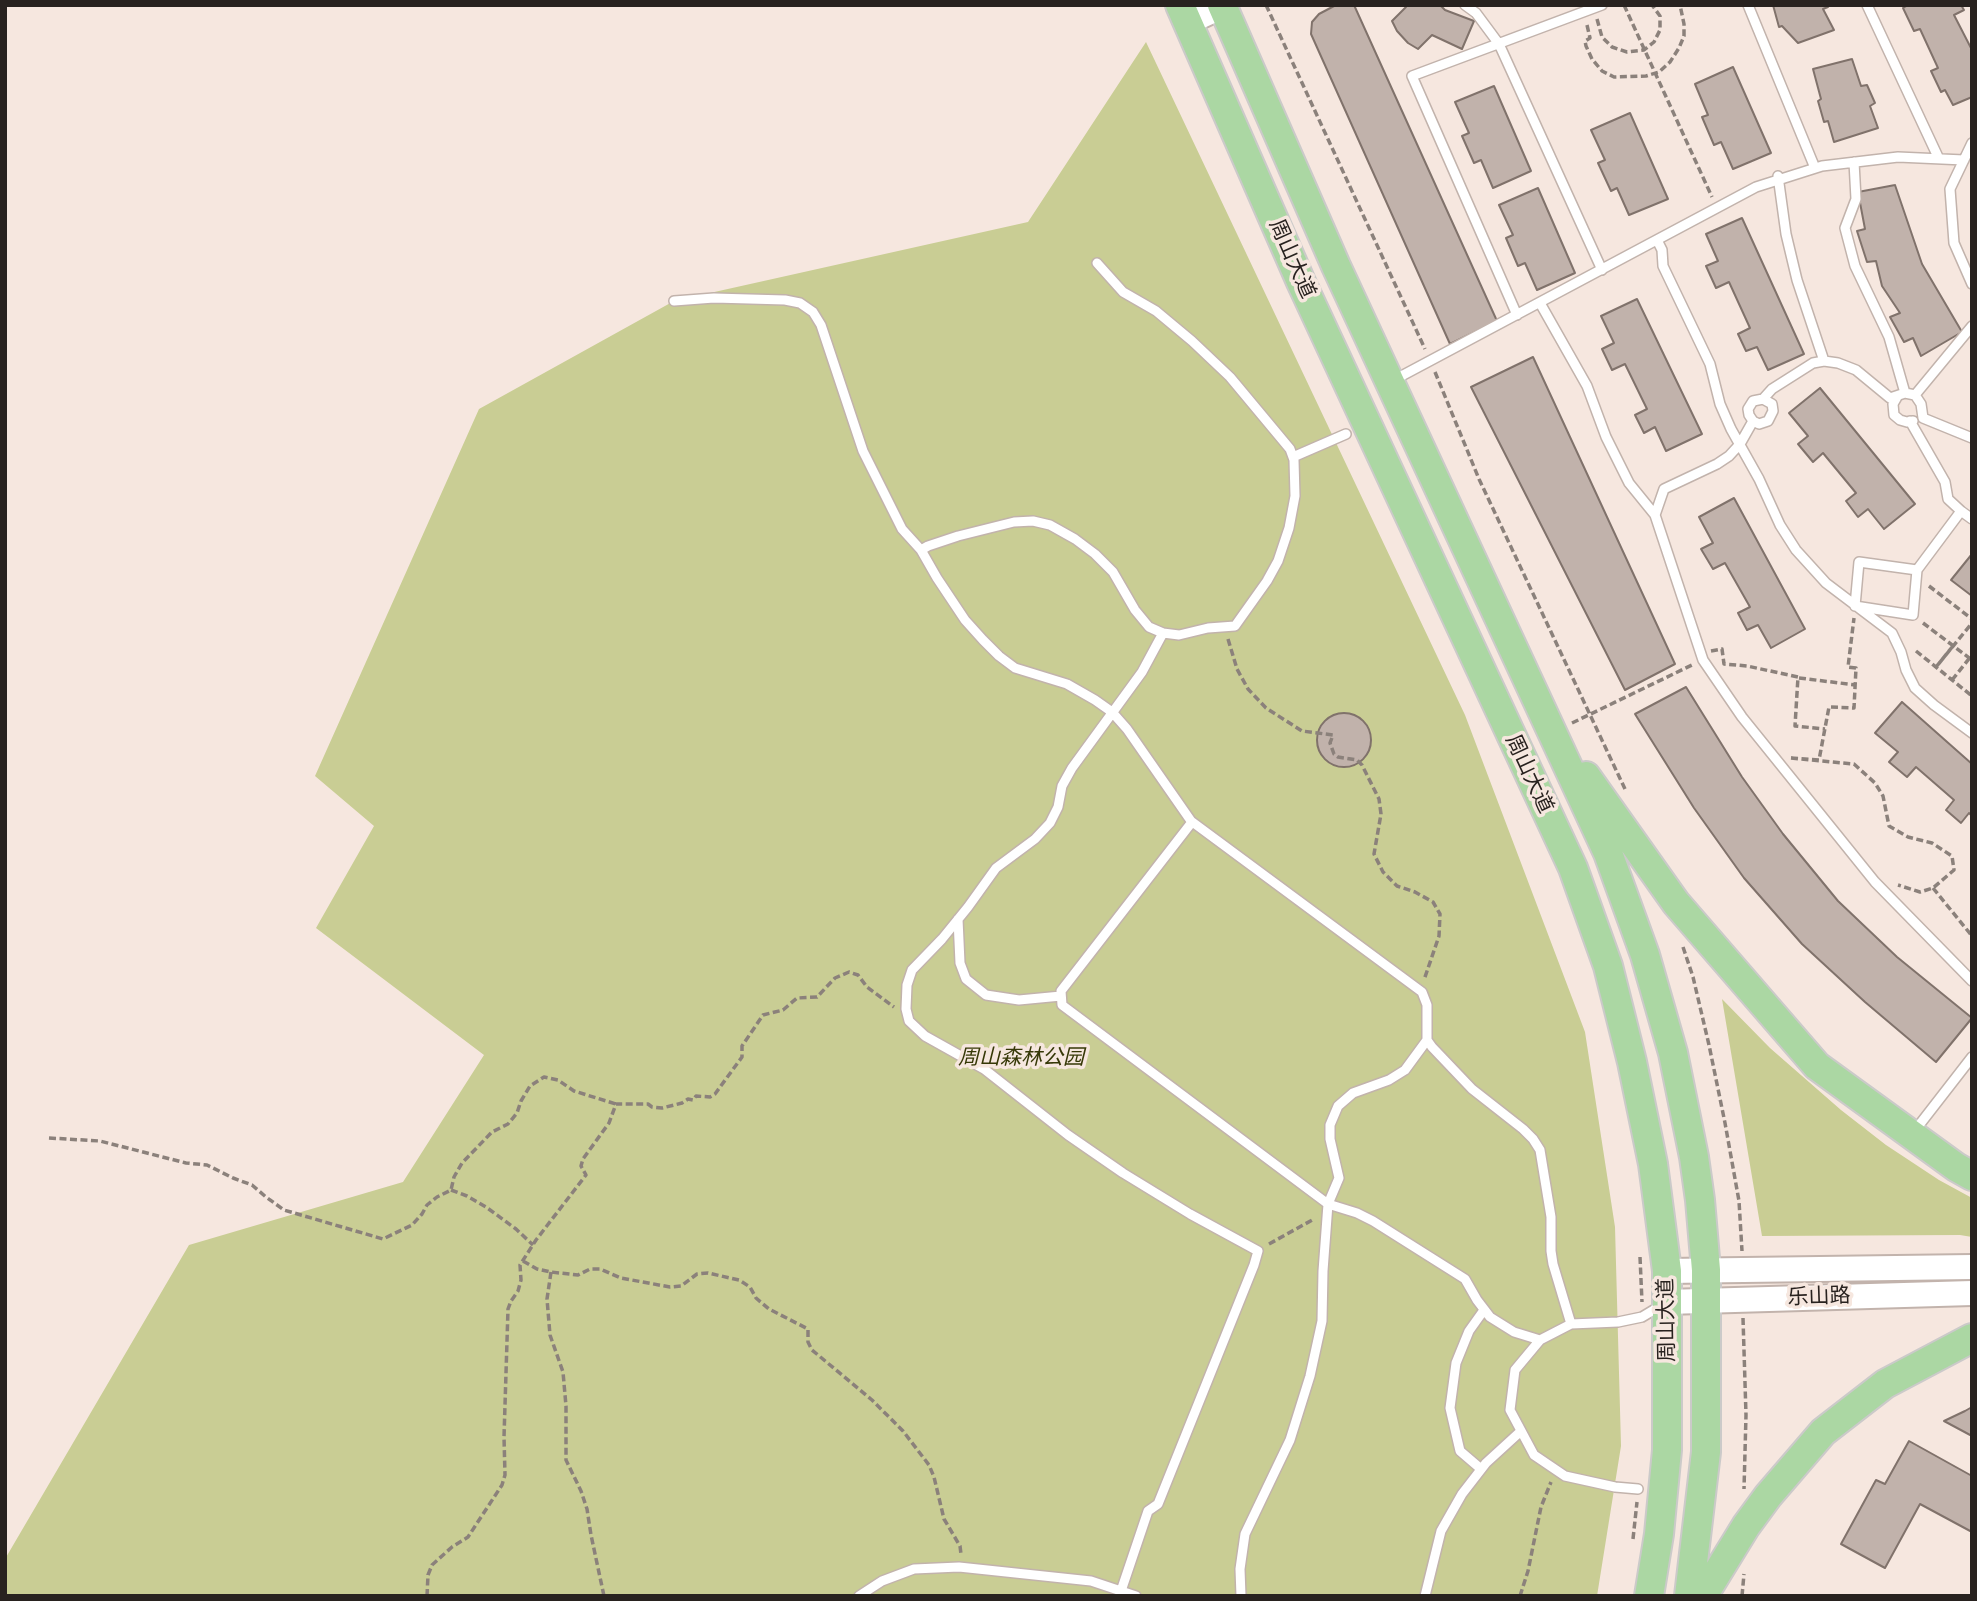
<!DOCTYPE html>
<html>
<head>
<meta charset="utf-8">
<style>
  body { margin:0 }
  #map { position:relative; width:1977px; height:1601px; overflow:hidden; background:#f6e7df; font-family:"Noto Serif",serif }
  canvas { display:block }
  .frame { position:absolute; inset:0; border:7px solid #28221f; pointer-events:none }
</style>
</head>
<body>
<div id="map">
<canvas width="1977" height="1601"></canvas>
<div class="frame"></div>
</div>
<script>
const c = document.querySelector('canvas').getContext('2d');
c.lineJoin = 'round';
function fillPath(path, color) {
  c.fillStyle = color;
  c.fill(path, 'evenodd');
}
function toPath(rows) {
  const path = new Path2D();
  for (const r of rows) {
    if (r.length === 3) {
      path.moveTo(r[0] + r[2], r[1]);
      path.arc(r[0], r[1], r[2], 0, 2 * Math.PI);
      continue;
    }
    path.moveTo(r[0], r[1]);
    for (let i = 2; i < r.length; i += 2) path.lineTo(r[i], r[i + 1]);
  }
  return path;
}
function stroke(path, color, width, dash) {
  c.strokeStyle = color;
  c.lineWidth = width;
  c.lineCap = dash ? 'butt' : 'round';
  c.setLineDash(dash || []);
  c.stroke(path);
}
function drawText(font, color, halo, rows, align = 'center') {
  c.font = font + ' "Noto Serif","Noto Sans SC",serif';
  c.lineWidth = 7;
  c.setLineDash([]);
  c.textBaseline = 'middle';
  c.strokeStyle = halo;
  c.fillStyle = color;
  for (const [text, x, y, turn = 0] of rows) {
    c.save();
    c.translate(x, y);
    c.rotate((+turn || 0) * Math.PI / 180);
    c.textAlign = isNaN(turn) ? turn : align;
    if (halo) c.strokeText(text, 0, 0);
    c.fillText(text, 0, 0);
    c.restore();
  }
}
const green = toPath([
  [1146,42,1465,715,1585,1032,1615,1227,1621,1446,1597,1596,5,1596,5,1559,189,1245,403,1182,484,1055,316,928,374,826,315,776,479,409,674,301,1028,222],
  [1722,999,1770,1048,1841,1110,1886,1145,1939,1180,1972,1198,1972,1237,1960,1235,1762,1236]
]);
const building = toPath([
  [1336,5,1354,5,1497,321,1450,344,1311,34,1312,22,1319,14,1336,5],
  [1405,5,1440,5,1445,10,1474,21,1462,49,1432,35,1418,49,1408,43,1397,31,1392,21,1406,7,1405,5],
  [1773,5,1827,5,1828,7,1823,9,1834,30,1798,43,1782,26,1779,27,1773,5],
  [1908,5,1961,5,1964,10,1954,15,1972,50,1972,97,1953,105,1945,90,1941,92,1931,71,1938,68,1920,29,1914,31,1903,8,1908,5],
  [1852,59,1861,86,1867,85,1875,103,1870,106,1878,128,1834,142,1828,121,1824,122,1818,101,1821,99,1813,69,1852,59],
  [1733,67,1771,153,1733,169,1721,142,1714,145,1702,117,1708,115,1695,84,1733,67],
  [1494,86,1531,171,1493,188,1481,160,1474,163,1462,136,1469,133,1455,102,1494,86],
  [1630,113,1668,199,1629,215,1617,188,1611,191,1598,163,1605,160,1591,130,1630,113],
  [1895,185,1922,264,1962,332,1921,356,1913,338,1904,342,1890,317,1900,313,1882,286,1876,261,1867,262,1857,231,1865,229,1858,192,1895,185],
  [1538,188,1575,273,1537,290,1525,263,1518,266,1506,238,1513,235,1499,205,1538,188],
  [1742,218,1804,354,1768,370,1757,347,1746,351,1738,334,1750,328,1729,282,1716,288,1706,266,1718,261,1706,234,1742,218],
  [1637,299,1702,434,1666,451,1655,427,1644,433,1635,415,1647,409,1625,364,1612,370,1602,349,1614,343,1601,316,1637,299],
  [1533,357,1675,664,1625,690,1471,387,1533,357],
  [1820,388,1915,504,1884,529,1868,509,1858,517,1846,501,1856,493,1823,453,1813,462,1798,444,1808,436,1789,413,1820,388],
  [1734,498,1805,629,1771,648,1758,625,1747,630,1738,613,1750,607,1725,563,1713,569,1701,549,1713,543,1699,517,1734,498],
  [1972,554,1972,596,1951,580,1972,554],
  [1686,687,1742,777,1783,834,1838,901,1897,957,1972,1018,1936,1062,1865,1002,1802,944,1744,878,1694,808,1635,714,1686,687],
  [1902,702,1972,764,1972,816,1969,813,1961,823,1946,810,1954,800,1916,767,1907,777,1889,762,1898,752,1875,733,1902,702],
  [1344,740,27],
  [1972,1407,1972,1436,1944,1421,1965,1411,1972,1407],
  [1909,1441,1972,1476,1972,1532,1920,1504,1885,1568,1841,1544,1876,1480,1885,1484,1909,1441]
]);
const path = toPath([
  [1266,5,1425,349],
  [1624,5,1712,197],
  [1597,19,1602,37,1612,47,1627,52,1644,50,1654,42,1660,30,1660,16,1652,5],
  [1587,25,1590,38,1585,41,1586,46,1592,59,1602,71,1614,77,1646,76,1659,72,1670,62,1679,48,1684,36,1684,24,1680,5],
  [1435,372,1479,479,1625,789],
  [1929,586,1972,619],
  [1923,623,1972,660],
  [1228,639,1237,669,1248,689,1266,708,1302,731,1333,735,1330,743,1334,754,1338,757,1357,760,1362,765,1379,799,1381,814,1374,854,1383,872,1397,886,1415,892,1433,902,1440,914,1439,936,1424,980],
  [1953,646,1936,667,1972,623],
  [1711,651,1722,649,1724,664,1747,666,1798,677,1795,726,1825,729],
  [1916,651,1972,696],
  [1799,678,1856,685],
  [1952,680,1972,655],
  [1572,723,1692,665],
  [1791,758,1819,760,1829,707,1854,708,1856,668,1848,667,1854,618],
  [1791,758,1854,764,1875,783,1883,796,1889,826,1908,837,1932,843,1952,856,1954,870,1933,888,1920,892,1898,885],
  [1933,888,1972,936],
  [1683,947,1693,977,1709,1045,1725,1123,1739,1201,1742,1251],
  [49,1138,100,1141,186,1163,207,1165,233,1178,252,1185,266,1197,284,1210,383,1239,412,1225,422,1214,427,1205,437,1197,451,1190,454,1177,462,1163,492,1132,508,1124,517,1113,521,1101,530,1086,544,1077,558,1080,574,1091,616,1104],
  [451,1190,467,1196,486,1207,516,1229,533,1245],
  [1269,1244,1314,1219],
  [1640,1257,1642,1302],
  [523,1261,537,1269,551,1272,578,1275,590,1269,600,1269,621,1278,670,1287,681,1286,697,1274,708,1273,739,1280,750,1287,756,1298,769,1309,808,1329,808,1342,812,1350,872,1400,903,1431,929,1465,934,1477,944,1519,960,1546,961,1554],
  [551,1272,547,1299,550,1335,563,1372,566,1406,566,1460,581,1491,587,1509,591,1535,604,1596],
  [1743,1318,1746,1415,1744,1489],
  [1633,1539,1637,1502],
  [427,1596,428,1575,432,1565,452,1547,468,1537,502,1485,505,1475,504,1437,508,1309,511,1301,518,1291,521,1280,520,1265,536,1240,586,1175,581,1166,583,1159,609,1123,616,1104,648,1104,652,1107,662,1108,682,1103,688,1099,693,1100,696,1096,710,1097,715,1094,742,1057,742,1046,763,1015,783,1010,797,998,817,997,835,978,849,972,858,975,867,987,894,1007],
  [1520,1596,1528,1571,1541,1507,1551,1482],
  [1742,1596,1744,1574]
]);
const lane = toPath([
  [1465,5,1476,13,1499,44,1602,270],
  [1748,5,1815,168],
  [1867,5,1939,159],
  [1972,143,1950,189,1954,243,1972,284],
  [1854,162,1856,199,1845,228,1855,266,1889,337,1905,393],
  [1778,176,1786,234,1797,280,1824,361],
  [1657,240,1662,250,1663,266,1710,364,1720,404,1731,429,1759,479,1780,525,1796,550,1826,583,1892,633,1901,652,1906,670,1915,688,1934,705,1972,733],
  [1097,263,1123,292,1156,311,1192,341,1230,377,1290,449,1294,460,1295,496,1289,528,1278,561,1267,581,1235,626,1208,628,1179,635,1163,633,1142,672,1072,768,1062,786,1058,807,1050,823,1035,839,996,868,968,907,942,939,912,970,907,985,906,1009,909,1021,925,1036,984,1069,1068,1135,1123,1173,1190,1214,1258,1251,1254,1265,1158,1504,1148,1511,1121,1591],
  [674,301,714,298,785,300,800,303,813,312,821,325,863,451,902,529,921,550,937,578,965,620,983,640,999,656,1015,668,1067,684,1095,700,1112,712,1127,729,1191,821,1422,992,1427,1005,1427,1040,1432,1047,1472,1089,1523,1129,1533,1139,1540,1150,1551,1217,1551,1251,1553,1264,1571,1324],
  [1540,303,1587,386,1606,437,1629,483,1655,515,1703,660,1742,717,1875,882,1972,981],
  [1517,315,1412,76,1602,5],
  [1392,381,1756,187,1822,166,1898,157,1964,160],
  [1915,395,1972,326],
  [1897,397,1893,404,1894,415,1900,420,1907,422,1913,421],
  [1763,399,1772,404,1773,411,1768,421,1759,424,1753,421,1749,415,1748,409,1753,401,1763,399,1772,389,1813,363,1824,361,1838,363,1856,370,1890,398,1905,393,1915,395,1921,404,1923,418,1972,438],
  [1910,421,1945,482,1948,499,1961,511,1917,570,1859,562,1855,606,1913,615,1917,570],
  [1293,457,1346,434],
  [1961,511,1972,519],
  [1655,515,1664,489,1717,464,1729,456,1740,444,1753,421],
  [921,550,928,546,958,536,1014,522,1033,521,1050,525,1075,539,1095,554,1113,572,1135,610,1149,627,1163,633],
  [1192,822,1061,991,1062,1005,1328,1204,1339,1178,1330,1139,1330,1125,1338,1106,1353,1093,1389,1080,1405,1070,1427,1040],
  [958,919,960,963,966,979,986,995,1019,1000,1061,996],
  [1913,1133,1972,1057],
  [1540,1340,1515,1370,1510,1410,1534,1455,1565,1476,1615,1487,1638,1489],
  [1481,1469,1460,1451,1450,1408,1456,1363,1469,1331,1484,1310],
  [859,1596,882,1581,914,1569,959,1567,1091,1581,1136,1596],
  [1241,1596,1240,1569,1245,1534,1290,1440,1310,1376,1322,1321,1323,1271,1328,1204,1357,1213,1373,1221,1465,1279,1477,1300,1490,1317,1514,1332,1540,1340,1571,1324,1618,1322,1642,1317,1662,1305],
  [1425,1596,1441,1531,1462,1494,1486,1463,1521,1431]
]);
const secondary = toPath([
  [1188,22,1225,5],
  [1667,1271,1972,1267],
  [1667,1302,1972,1293]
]);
const primary = toPath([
  [1180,5,1301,282,1573,868,1608,966,1632,1062,1653,1164,1667,1271,1667,1450,1659,1534,1649,1596],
  [1222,5,1336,266,1608,853,1645,955,1673,1053,1694,1157,1700,1200,1706,1270,1706,1452,1689,1596],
  [1586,776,1676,903,1817,1066,1956,1167,1972,1176],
  [1703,1596,1746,1526,1768,1496,1823,1432,1885,1384,1972,1338]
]);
const streetNames = [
  ["周山大道",1292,259,66],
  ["周山大道",1529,774,65],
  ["乐山路",1819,1297,-2],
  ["周山大道",1667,1320,-91]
];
const parkNames = [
  ["周山森林公园",1021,1058]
];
fillPath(green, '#c9cd94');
fillPath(building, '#c1b2ab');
stroke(building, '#80726b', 2);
stroke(lane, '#c2b3ac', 12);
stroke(secondary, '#c2b3ac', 28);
stroke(primary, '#cbcac9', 32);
stroke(path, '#8b817b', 3.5, [7, 3.5]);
stroke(lane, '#fff', 9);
stroke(secondary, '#fff', 24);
stroke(primary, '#abd7a3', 28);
drawText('21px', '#28221f', '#f6e7df', streetNames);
drawText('italic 21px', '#363807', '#f6e7df', parkNames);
</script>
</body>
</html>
